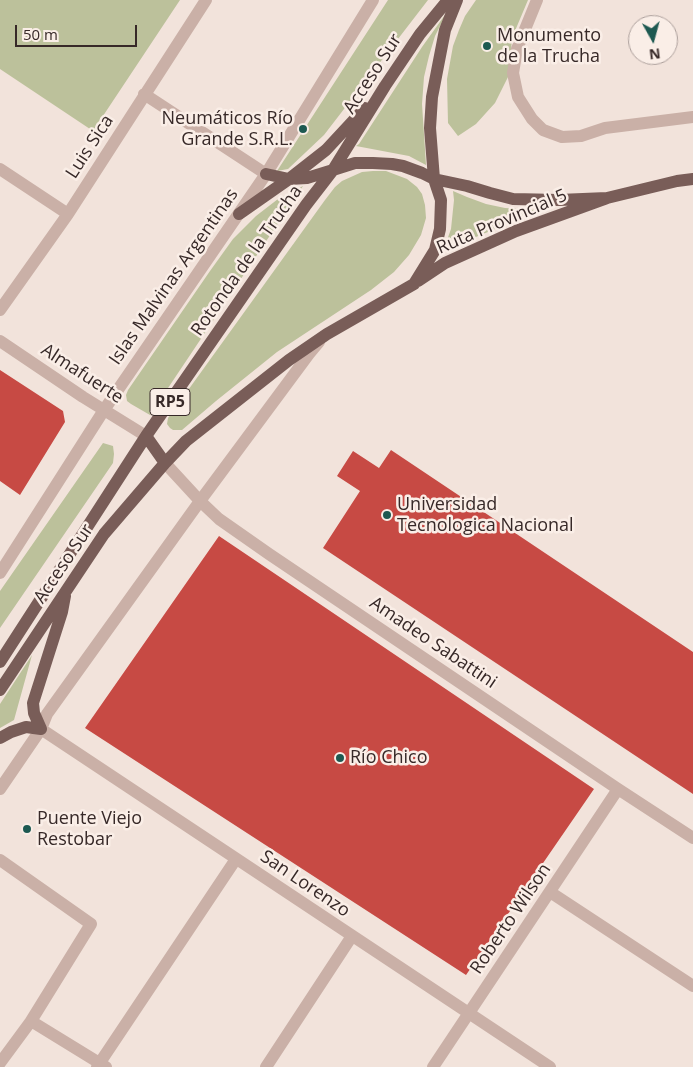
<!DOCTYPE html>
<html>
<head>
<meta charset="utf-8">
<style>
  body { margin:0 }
  #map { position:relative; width:693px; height:1067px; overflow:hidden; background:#f2e3db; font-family:"Open Sans",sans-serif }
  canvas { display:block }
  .north { position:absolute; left:628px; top:15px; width:50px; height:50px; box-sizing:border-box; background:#faeee7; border:1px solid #ac9f9b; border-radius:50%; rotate:173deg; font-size:14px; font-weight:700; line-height:20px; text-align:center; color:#372928 }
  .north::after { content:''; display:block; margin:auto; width:18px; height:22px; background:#1d5951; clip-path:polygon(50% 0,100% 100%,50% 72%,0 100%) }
  .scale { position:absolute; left:15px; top:25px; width:122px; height:22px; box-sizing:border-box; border:2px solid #372928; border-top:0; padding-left:6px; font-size:15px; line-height:18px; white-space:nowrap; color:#372928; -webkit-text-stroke:4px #faeee7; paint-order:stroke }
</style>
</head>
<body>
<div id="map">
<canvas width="693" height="1067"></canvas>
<div class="north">N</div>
<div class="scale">50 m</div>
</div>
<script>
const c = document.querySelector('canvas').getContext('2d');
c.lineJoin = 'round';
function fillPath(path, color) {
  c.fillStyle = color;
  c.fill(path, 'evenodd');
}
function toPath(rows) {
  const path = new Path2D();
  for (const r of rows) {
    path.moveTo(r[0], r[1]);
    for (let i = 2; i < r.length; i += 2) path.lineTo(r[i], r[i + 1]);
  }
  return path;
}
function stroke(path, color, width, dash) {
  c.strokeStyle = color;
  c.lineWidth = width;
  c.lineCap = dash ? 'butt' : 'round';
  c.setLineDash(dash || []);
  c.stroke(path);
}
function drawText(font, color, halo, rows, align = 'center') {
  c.font = font + ' "Open Sans",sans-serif';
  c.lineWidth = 5;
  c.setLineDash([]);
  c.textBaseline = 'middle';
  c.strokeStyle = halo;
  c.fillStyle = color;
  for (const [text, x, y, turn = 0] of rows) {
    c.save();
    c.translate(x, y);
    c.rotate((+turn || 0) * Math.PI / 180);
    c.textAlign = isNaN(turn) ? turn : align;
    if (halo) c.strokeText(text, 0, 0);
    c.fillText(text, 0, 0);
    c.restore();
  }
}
const green = toPath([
  [0,0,180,0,93,131,0,69],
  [388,0,428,0,324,135,288,169,277,171],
  [476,0,528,0,512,38,509,75,495,103,476,124,458,136,448,123,447,79,453,46,459,30,465,16],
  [447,12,435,36,429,56,424,77,422,104,426,165,409,156,356,146,359,144,422,47],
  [373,171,386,171,407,179,417,187,422,194,425,205,426,218,421,235,409,255,394,272,371,290,277,352,216,401,182,430,173,430,170,428,167,424,168,418,325,200,335,187,342,181,362,172],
  [303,186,150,415,131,404,127,401,126,395,128,390,210,271,233,239,256,216,278,199],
  [453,191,467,197,486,204,505,208,535,210,507,224,440,252,446,243,451,229,454,200],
  [103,443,113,446,114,454,113,463,0,628,0,591],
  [32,655,14,720,0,728,0,704]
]);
const building = toPath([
  [0,370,63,411,65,422,20,495,0,481],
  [391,450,693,652,693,794,323,548,360,491,337,476,353,451,379,468],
  [219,536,594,789,466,975,85,728]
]);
const minor = toPath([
  [537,0,517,49,513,73,518,97,532,119,543,130,562,137,581,136,605,128,693,117],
  [144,94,266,174],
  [0,169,68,214],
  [0,310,68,214,206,0],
  [0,341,83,397,146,436],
  [165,463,200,501,219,519,269,554,618,789,693,838],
  [0,573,104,410,266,174,373,0],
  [41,729,550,1067],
  [0,789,41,729,47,714,200,501,309,354,319,342],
  [0,860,91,924,31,1021,0,1063],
  [550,892,693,986],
  [31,1021,106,1067],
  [97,1067,236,859],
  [266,1067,352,936],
  [433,1067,618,789]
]);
const major = toPath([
  [457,0,445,30,432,97,430,128,434,179,467,186,490,193,513,199,559,200,607,198],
  [266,174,289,179,307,178,333,170,355,163,373,163,392,164,403,166,422,173,434,179,441,200,440,229,435,250,414,284,327,334,289,360,186,441,165,463,146,436,306,205,333,170,385,86,420,34,448,0],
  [239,214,289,179,326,150,365,108],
  [418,281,445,263,516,231,607,198,677,181,693,179],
  [0,662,146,436],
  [0,690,104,534,165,463],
  [41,729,34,713,33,703,62,612,65,596],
  [0,738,11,732,26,727,41,729]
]);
const markers = [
  [487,46,5,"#1d5951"],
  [303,129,5,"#1d5951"],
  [387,515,5,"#1d5951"],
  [340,758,5,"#1d5951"],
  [27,829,5,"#1d5951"]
];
const shields = [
  [170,402,40]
];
const shieldNames = [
  ["RP5",170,402]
];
const poiNames = [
  ["Monumento",497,36],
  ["de la Trucha",497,57],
  ["Neumáticos Río",293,119,"right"],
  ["Grande S.R.L.",293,140,"right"],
  ["Universidad",397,505],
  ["Tecnologica Nacional",397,526],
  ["Río Chico",350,758],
  ["Puente Viejo",37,819],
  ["Restobar",37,840]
];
const streetNames = [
  ["Acceso Sur",373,74,-57],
  ["Luis Sica",90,147,-57],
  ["Ruta Provincial 5",502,222,-23],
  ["Rotonda de la Trucha",247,261,-55],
  ["Islas Malvinas Argentinas",174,277,-55],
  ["Almafuerte",82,374,33],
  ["Acceso Sur",64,564,-56],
  ["Amadeo Sabattini",433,643,34],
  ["San Lorenzo",305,884,34],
  ["Roberto Wilson",511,919,-56]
];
fillPath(green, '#bcc19b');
fillPath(building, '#c74a44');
stroke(minor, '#cab0a7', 12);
stroke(major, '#795d58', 12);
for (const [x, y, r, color] of markers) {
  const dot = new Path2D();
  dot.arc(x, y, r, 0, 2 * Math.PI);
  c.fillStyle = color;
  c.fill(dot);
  stroke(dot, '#faeee7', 2);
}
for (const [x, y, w] of shields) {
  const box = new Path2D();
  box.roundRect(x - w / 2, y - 13.5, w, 27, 4);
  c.fillStyle = '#faeee7';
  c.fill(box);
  stroke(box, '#372928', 1);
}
drawText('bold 16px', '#372928', null, shieldNames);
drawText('18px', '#372928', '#faeee7', poiNames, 'left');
drawText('18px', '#372928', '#faeee7', streetNames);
</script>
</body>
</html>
